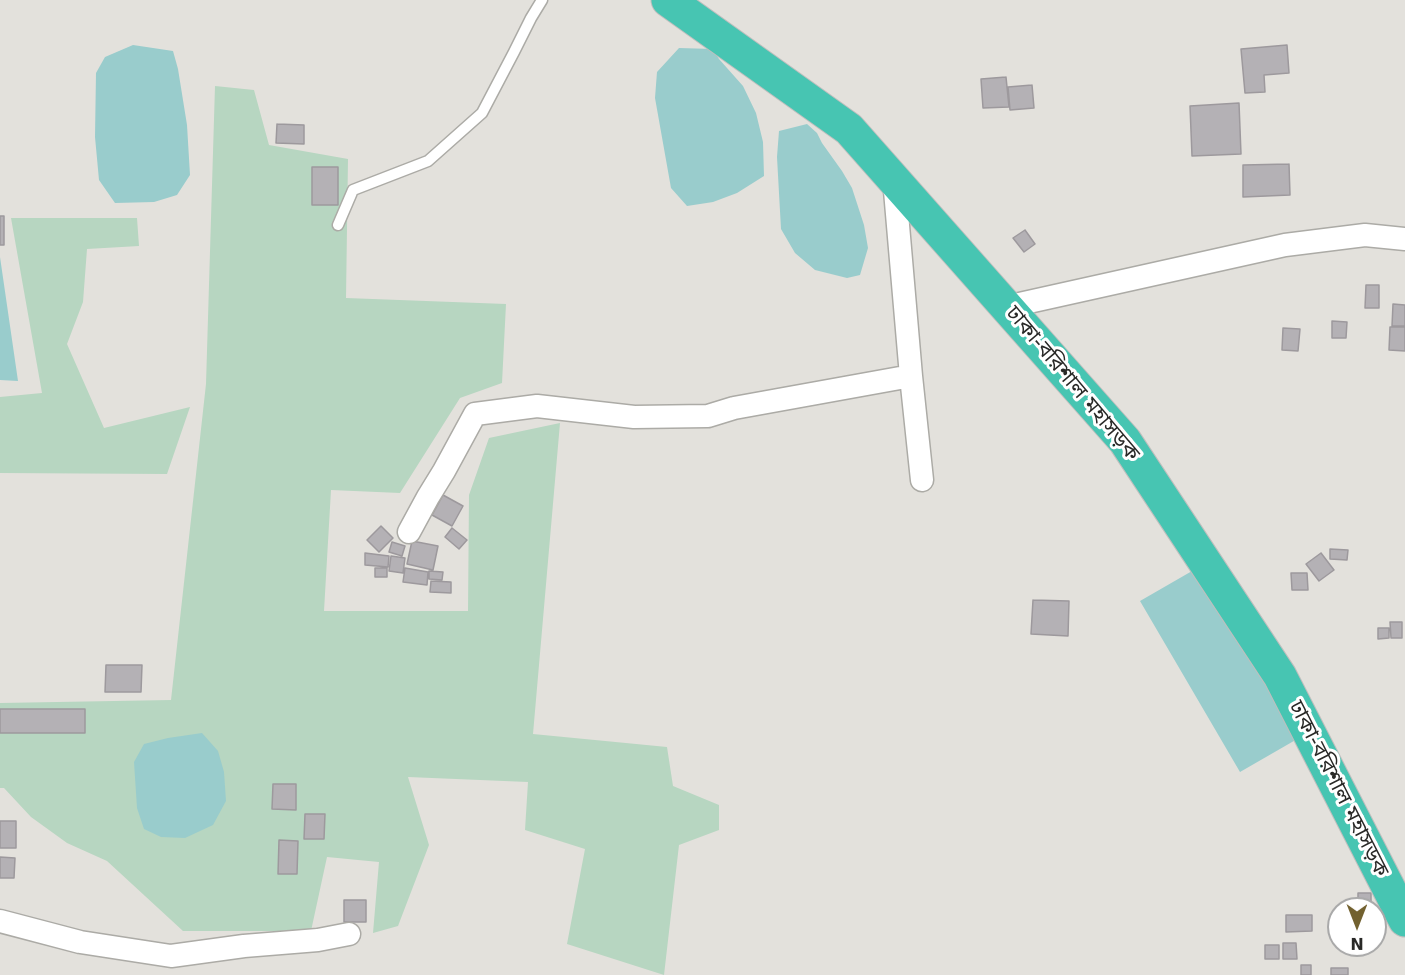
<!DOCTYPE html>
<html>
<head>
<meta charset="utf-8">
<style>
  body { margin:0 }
  #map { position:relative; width:1405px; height:975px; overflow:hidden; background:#e3e1dc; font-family:"DejaVu Sans",sans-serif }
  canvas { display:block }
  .north { position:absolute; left:1327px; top:897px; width:60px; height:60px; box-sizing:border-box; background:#fff; border:2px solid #a9a9a9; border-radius:50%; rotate:180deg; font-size:16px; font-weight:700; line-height:24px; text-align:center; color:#292927 }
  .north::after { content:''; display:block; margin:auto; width:21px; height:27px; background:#72612f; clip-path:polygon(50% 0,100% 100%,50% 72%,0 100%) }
</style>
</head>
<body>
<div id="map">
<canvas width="1405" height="975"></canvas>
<div class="north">N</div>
</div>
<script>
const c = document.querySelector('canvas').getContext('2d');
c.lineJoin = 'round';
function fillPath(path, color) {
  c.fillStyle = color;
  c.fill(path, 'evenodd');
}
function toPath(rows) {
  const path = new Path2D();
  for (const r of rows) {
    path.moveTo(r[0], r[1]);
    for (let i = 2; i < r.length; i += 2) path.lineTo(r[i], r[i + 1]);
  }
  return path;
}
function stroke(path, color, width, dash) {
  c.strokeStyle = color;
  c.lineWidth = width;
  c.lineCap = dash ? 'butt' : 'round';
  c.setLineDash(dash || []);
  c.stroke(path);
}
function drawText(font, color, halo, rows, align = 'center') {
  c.font = font + ' "DejaVu Sans","Noto Sans Bengali",sans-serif';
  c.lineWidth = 6;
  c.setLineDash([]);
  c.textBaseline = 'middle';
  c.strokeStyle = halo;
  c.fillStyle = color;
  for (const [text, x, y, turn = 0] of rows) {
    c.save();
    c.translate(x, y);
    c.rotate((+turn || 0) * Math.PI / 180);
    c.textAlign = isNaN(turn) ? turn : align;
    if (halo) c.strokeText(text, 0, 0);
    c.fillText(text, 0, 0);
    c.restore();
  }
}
const green = toPath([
  [215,86,254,90,269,145,348,159,346,298,506,304,502,383,460,398,400,493,331,490,324,611,468,611,469,495,489,438,560,423,533,734,667,747,673,786,719,805,719,830,679,845,664,975,567,944,585,849,525,830,528,782,408,777,429,845,398,926,373,933,379,862,327,857,311,931,183,931,107,861,67,843,31,817,4,788,0,788,0,703,171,700,206,384],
  [11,218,137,218,139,246,87,249,83,302,67,344,104,428,190,407,167,474,0,473,0,397,42,393]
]);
const water = toPath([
  [133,45,173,51,178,69,187,125,190,175,177,195,154,202,115,203,99,180,95,137,96,73,105,57],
  [679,48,713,49,719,59,743,86,756,113,763,142,764,176,737,193,713,202,687,206,671,188,655,98,657,72],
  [807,124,817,133,822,143,842,171,852,188,864,225,868,248,860,275,847,278,815,270,795,253,781,229,777,157,779,131],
  [0,257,18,381,0,380],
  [1199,567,1299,738,1240,772,1140,601],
  [202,733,218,751,224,772,226,801,213,825,185,838,161,837,144,829,137,808,134,762,144,744,168,738]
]);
const building = toPath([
  [1287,45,1289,73,1264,75,1265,92,1245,93,1241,49,1287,45],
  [1006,77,1009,107,983,108,981,79,1006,77],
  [1032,85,1034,108,1010,110,1008,87,1032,85],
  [1239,103,1241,154,1192,156,1190,106,1239,103],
  [277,124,304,125,304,144,276,143,277,124],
  [1289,164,1290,195,1243,197,1243,165,1289,164],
  [312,167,338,167,338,205,312,205,312,167],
  [0,216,4,216,4,245,0,245,0,216],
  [1025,230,1035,244,1024,252,1013,238,1025,230],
  [1366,285,1379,285,1379,308,1365,308,1366,285],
  [1393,304,1405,305,1405,326,1392,326,1393,304],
  [1332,321,1347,322,1346,338,1332,338,1332,321],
  [1390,327,1405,327,1405,351,1389,350,1390,327],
  [1283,328,1300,329,1298,351,1282,350,1283,328],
  [443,495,463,506,452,526,432,515,443,495],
  [381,526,393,538,379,552,367,540,381,526],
  [452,528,467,540,459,549,445,537,452,528],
  [412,541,438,546,433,570,407,564,412,541],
  [392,542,405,546,402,556,389,552,392,542],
  [1330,549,1348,550,1347,560,1330,559,1330,549],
  [365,553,389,556,388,567,365,565,365,553],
  [1321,553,1334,570,1319,581,1306,564,1321,553],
  [391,556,405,558,403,573,389,571,391,556],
  [375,568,387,568,387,577,375,577,375,568],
  [405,568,428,572,427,585,403,582,405,568],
  [429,571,443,572,442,580,429,579,429,571],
  [1291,573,1307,573,1308,590,1292,590,1291,573],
  [431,581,451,582,451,593,430,592,431,581],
  [1033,600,1069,601,1068,636,1031,634,1033,600],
  [1390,622,1402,622,1402,638,1391,638,1390,622],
  [1378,628,1389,628,1389,638,1378,639,1378,628],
  [106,665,142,665,141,692,105,692,106,665],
  [0,709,85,709,85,733,0,733,0,709],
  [273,784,296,784,296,810,272,809,273,784],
  [305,814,325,814,324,839,304,839,305,814],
  [0,821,16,821,16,848,0,848,0,821],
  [279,840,298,841,297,874,278,874,279,840],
  [0,857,15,858,14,878,0,878,0,857],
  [1358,893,1371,893,1371,905,1358,906,1358,893],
  [344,900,366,900,366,922,344,922,344,900],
  [1286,915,1312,915,1312,931,1286,932,1286,915],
  [1283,943,1296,943,1297,959,1283,959,1283,943],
  [1265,945,1279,945,1279,959,1265,959,1265,945],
  [1301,965,1311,965,1311,975,1301,975,1301,965],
  [1331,968,1348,968,1348,975,1331,975,1331,968]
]);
const lane = toPath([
  [338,225,353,190,428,161,482,113,514,52,531,18,542,0]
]);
const street = toPath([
  [1006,307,1285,245,1365,235,1405,239],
  [911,376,922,480],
  [409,532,428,497,444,471,475,414,537,406,634,417,708,416,734,408,911,376,894,179],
  [0,921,80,942,171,956,244,946,318,940,349,934]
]);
const highway = toPath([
  [668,0,849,129,1125,441,1280,676,1405,920]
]);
const streetNames = [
  ["ঢাকা-বরিশাল মহাসড়ক",1072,384,50],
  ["ঢাকা-বরিশাল মহাসড়ক",1338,789,63]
];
fillPath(green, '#b7d6c1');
fillPath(water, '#9cc');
fillPath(building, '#b4b1b5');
stroke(building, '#9d999d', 1.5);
stroke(lane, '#acaba6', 13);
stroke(street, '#acaba6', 25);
stroke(highway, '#bfbfbe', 35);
stroke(lane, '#fff', 10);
stroke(street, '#fff', 22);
stroke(highway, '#47c5b2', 33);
drawText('21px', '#292927', '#fff', streetNames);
</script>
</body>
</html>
